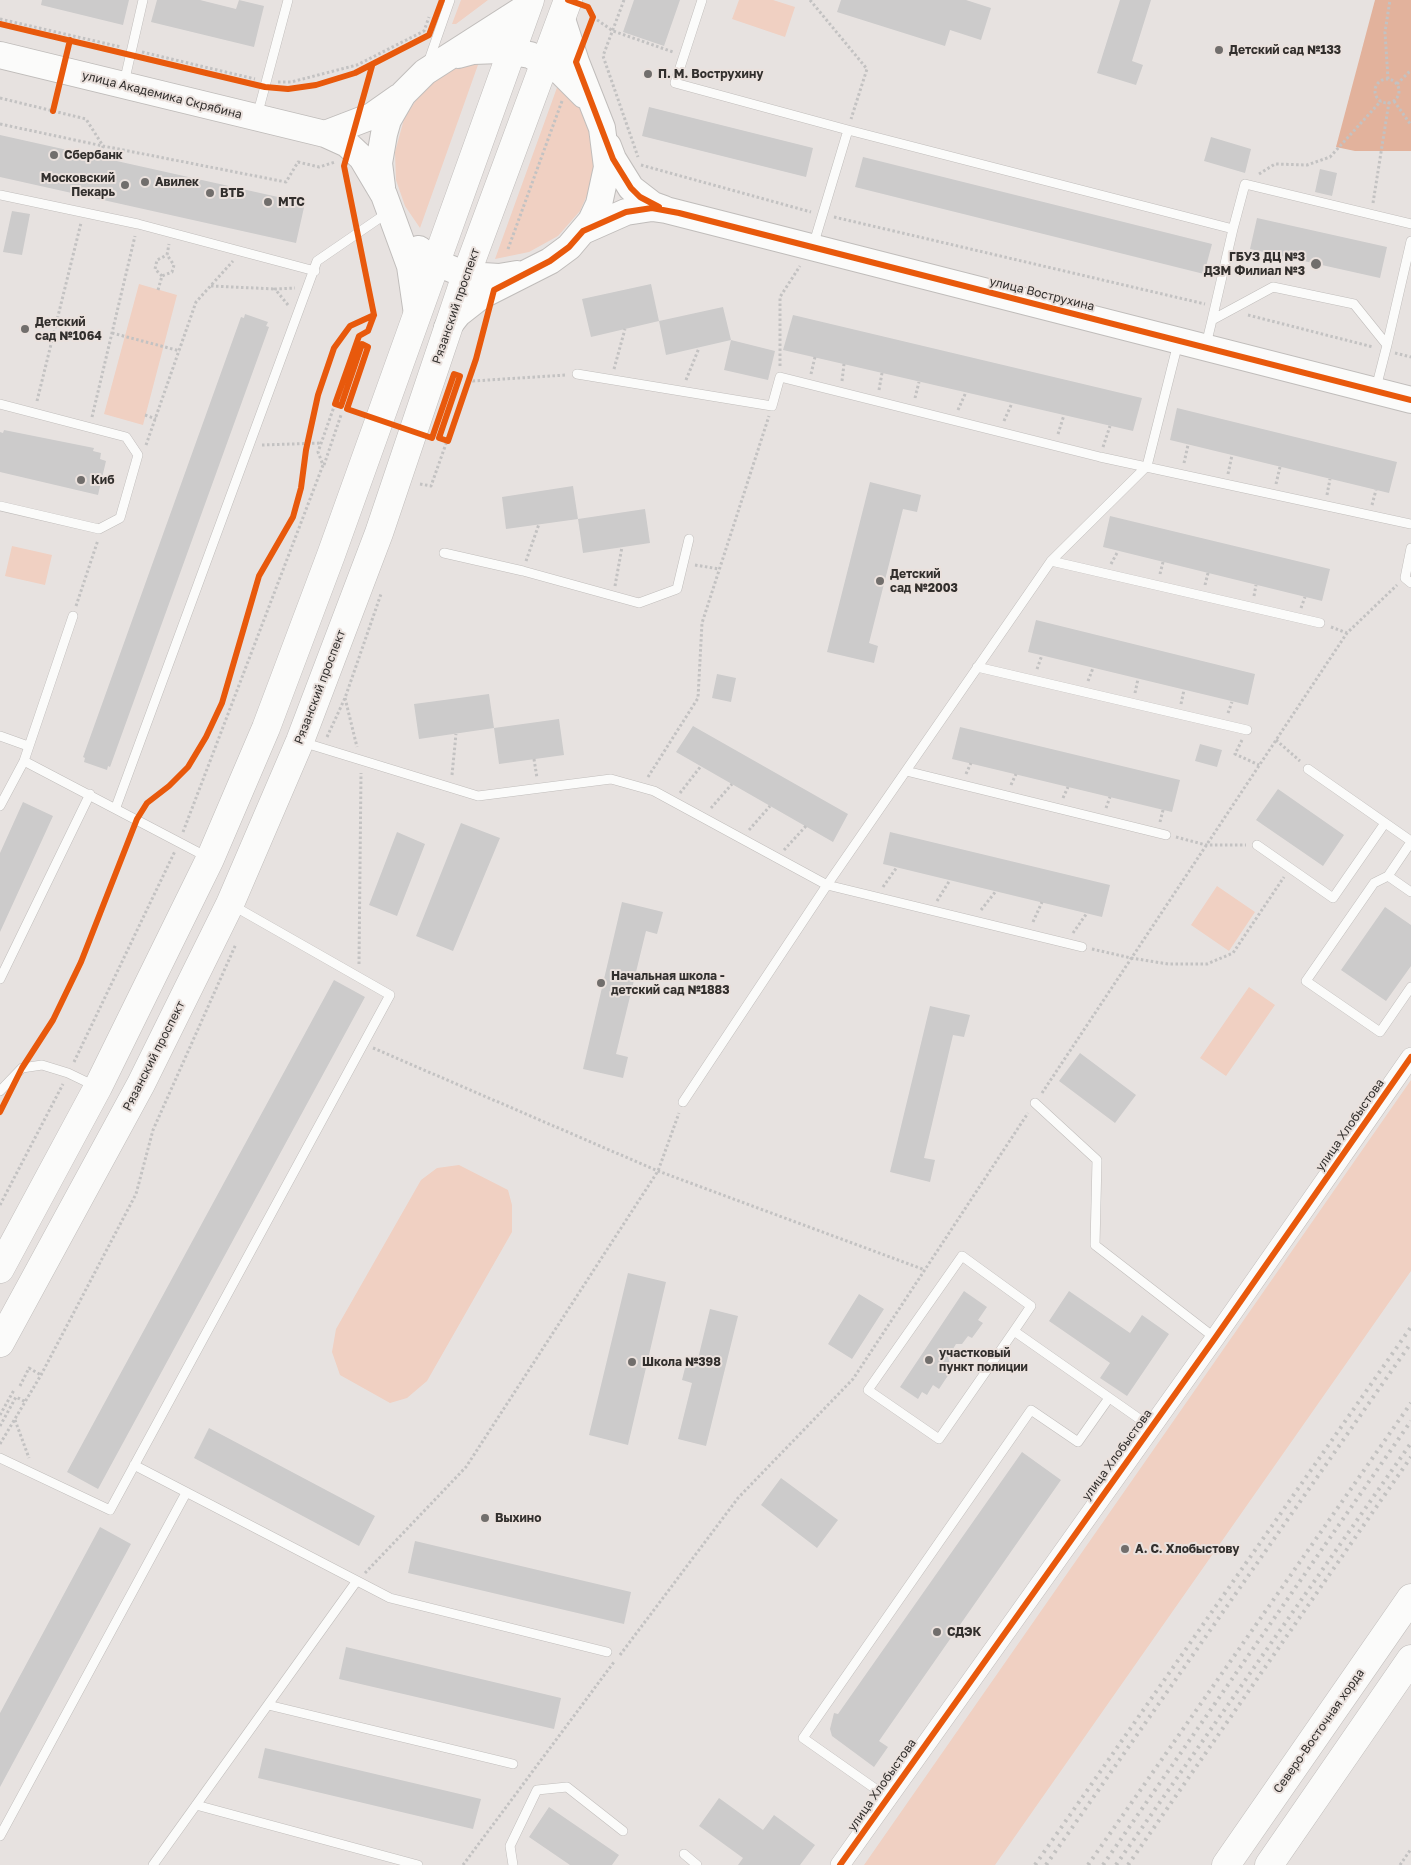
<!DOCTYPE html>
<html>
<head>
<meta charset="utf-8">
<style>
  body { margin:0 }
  canvas { display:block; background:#e7e2e0 }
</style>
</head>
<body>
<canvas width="1411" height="1865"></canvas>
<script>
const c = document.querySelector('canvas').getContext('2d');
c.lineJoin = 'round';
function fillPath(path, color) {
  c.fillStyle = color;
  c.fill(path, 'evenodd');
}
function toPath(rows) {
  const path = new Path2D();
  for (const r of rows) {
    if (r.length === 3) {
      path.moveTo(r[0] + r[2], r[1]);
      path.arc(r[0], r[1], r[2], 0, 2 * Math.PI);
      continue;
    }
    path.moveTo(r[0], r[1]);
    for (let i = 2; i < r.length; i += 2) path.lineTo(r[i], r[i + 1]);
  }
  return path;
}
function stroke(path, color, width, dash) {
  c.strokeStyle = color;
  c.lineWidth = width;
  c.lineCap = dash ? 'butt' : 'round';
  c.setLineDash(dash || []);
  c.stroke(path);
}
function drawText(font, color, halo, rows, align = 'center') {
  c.font = font + ' "Golos Text",sans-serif';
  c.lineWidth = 4;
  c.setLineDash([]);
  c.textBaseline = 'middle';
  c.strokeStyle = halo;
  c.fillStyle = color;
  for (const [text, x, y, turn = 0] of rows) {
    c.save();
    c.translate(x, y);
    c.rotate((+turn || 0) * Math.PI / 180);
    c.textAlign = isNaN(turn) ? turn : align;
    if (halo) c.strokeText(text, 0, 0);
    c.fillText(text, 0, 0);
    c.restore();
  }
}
const green = toPath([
  [461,0,488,0,456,24,452,24],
  [739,0,773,0,795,7,785,37,732,19],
  [479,62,420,228,405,206,396,180,395,152,404,119,421,92,431,83,452,70],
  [559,82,571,95,585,116,590,131,594,165,588,193,580,211,558,236,529,252,495,259],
  [139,284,177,295,143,425,104,414],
  [12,546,52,555,45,585,5,576],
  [1217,886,1255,912,1229,951,1191,925],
  [1249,987,1275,1005,1226,1076,1200,1058],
  [1411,1080,1411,1271,995,1865,864,1865],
  [459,1165,508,1190,512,1205,512,1232,427,1381,407,1398,390,1403,340,1375,332,1352,336,1329,421,1180,437,1168]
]);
const forest = toPath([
  [1375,0,1411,0,1411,151,1355,151,1336,147]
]);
const building = toPath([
  [42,0,129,0,123,25,41,5],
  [157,0,200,0,236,9,239,0,264,6,254,47,151,22],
  [634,0,680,0,664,46,623,32],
  [841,0,966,0,991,8,981,40,950,30,945,46,837,12],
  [1120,0,1151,0,1132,61,1143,65,1136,85,1097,73],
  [649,107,813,148,806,177,642,136],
  [0,135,305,203,296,243,0,177],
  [1211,137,1251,149,1245,173,1204,161],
  [863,157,1212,244,1204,274,855,187],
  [1320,169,1337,173,1332,196,1315,192],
  [12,211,30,214,22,255,3,252],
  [1257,218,1387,247,1380,278,1250,249],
  [651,284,659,321,591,337,582,299],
  [723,307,731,340,666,355,659,321],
  [245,314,268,322,266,326,269,327,110,767,108,766,107,770,84,762,85,758,83,757,241,317,244,318],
  [793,315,1142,398,1133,431,783,350],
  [731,340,775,351,768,380,724,370],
  [1177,408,1397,462,1389,493,1170,440],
  [4,430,94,448,93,451,101,453,100,459,106,461,98,495,0,472,0,432,3,433],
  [870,482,921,495,917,512,903,509,869,643,878,646,874,663,827,652],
  [573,486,578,519,506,529,502,497],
  [645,509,650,543,583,553,578,519],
  [1110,516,1330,569,1322,601,1103,547],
  [1036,620,1255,674,1248,705,1028,652],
  [717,674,736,678,731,702,712,698],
  [489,694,494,728,419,739,414,704],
  [559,719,564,755,499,764,494,728],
  [693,726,848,814,833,842,676,752],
  [960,727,1180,780,1172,812,952,759],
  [1200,744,1222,750,1217,767,1195,761],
  [1278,789,1344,835,1323,866,1256,820],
  [23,802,53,816,0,932,0,853],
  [461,823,500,838,453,951,416,936],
  [397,832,425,844,397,916,369,905],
  [890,832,1110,885,1102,917,883,864],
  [622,902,663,912,657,934,646,931,616,1054,628,1057,623,1078,583,1069],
  [1385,907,1411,925,1411,966,1386,1001,1341,970],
  [334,980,365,997,98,1489,67,1472],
  [930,1006,970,1015,964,1037,953,1035,924,1158,935,1160,930,1182,890,1172],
  [1080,1053,1136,1095,1115,1123,1059,1081],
  [628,1273,666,1282,628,1445,589,1435],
  [964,1291,987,1307,978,1320,983,1323,972,1338,968,1336,962,1344,956,1344,948,1357,950,1364,945,1371,949,1374,939,1389,933,1385,927,1395,922,1392,918,1399,900,1387],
  [1069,1291,1130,1333,1142,1315,1169,1334,1127,1396,1100,1378,1110,1363,1049,1321],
  [859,1294,884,1309,852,1359,828,1344],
  [710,1309,738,1316,706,1446,678,1439,692,1383,682,1380,686,1364,696,1367],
  [209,1428,375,1516,359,1546,194,1458],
  [1022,1452,1061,1480,879,1741,888,1747,874,1767,832,1736,830,1729,834,1713,838,1714],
  [781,1478,838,1520,817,1548,761,1505],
  [100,1527,131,1544,0,1787,0,1713],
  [415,1541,631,1592,624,1624,408,1573],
  [346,1647,561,1698,554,1729,339,1679],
  [265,1748,481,1799,473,1829,258,1778],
  [719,1798,763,1830,774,1815,815,1845,800,1865,738,1865,743,1858,699,1826],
  [549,1807,619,1855,612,1865,570,1865,529,1837]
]);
const path = toPath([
  [624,0,603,56,638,157],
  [810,0,867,69,851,119],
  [593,17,613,31,673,52],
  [0,19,121,47],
  [142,52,255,79],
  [1388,79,1385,32,1390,0],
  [1387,91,12],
  [278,82,291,82,357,65,424,31,429,17],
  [1397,84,1411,70],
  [0,98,86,119,103,146,286,182,298,162,319,167,335,162],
  [1394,101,1411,125],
  [0,124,103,146,101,157],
  [641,165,811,212],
  [1259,174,1275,164,1307,165,1330,157,1381,101],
  [1373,203,1389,102],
  [834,217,1205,304],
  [508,249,562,101],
  [162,276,155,269,157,260,167,255],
  [211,286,275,289],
  [158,290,162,276,172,272,174,265,167,255,169,244],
  [288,305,275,289,295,288],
  [1248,315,1373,347],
  [112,333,180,351],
  [1395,353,1411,357],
  [780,366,780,297,800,266],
  [614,369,625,329],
  [811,374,815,357],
  [468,379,473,381,566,375],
  [686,380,699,348],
  [842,381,844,364],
  [879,390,882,373],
  [915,398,919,382],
  [37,401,81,223],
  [335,404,341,406,362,344,368,347,351,398],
  [958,410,966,392],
  [145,415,156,419],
  [92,417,135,236],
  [1004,421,1012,403],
  [1058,434,1064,415],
  [448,441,439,438,460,376,455,375],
  [146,445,196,302,233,261],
  [262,445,321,443],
  [1103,447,1110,426],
  [1184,463,1188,445],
  [324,465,341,415],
  [1228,474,1232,455],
  [420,484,431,486,476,359,486,322],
  [1276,484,1280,467],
  [1327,495,1330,479],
  [1372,505,1376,490],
  [526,561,539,524],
  [1111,564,1118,551],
  [695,565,719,569],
  [1160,574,1163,562],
  [1205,585,1208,573],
  [615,586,622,547],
  [1254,596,1256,585],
  [76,606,98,540],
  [1301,608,1305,597],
  [1331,627,1347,633],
  [1037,669,1042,655],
  [1088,681,1093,668],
  [1135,693,1138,679],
  [345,698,357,747],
  [1181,704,1184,690],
  [1228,713,1232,702],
  [327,737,345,698,381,594],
  [1242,740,1235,754,1259,765],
  [1276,740,1300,761],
  [534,759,537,778],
  [966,774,971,763],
  [452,775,456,734],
  [648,777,698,698,702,623,769,416],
  [1011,785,1016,774],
  [680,793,701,766],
  [1063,798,1068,787],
  [711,808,732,784],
  [1106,808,1110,797],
  [1160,822,1163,810],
  [749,830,770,806],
  [183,832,323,465,318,452,359,336,368,331,374,315],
  [1176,837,1206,845,1246,845],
  [784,850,806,826],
  [883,887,897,867],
  [937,901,950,880],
  [981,910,996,891],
  [1033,922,1042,902],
  [1073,933,1087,913],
  [1092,949,1131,958,1168,964,1207,964,1233,953,1284,877],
  [359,964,361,773],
  [373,1048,658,1171,925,1270],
  [74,1062,175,851],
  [1042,1093,1347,633,1397,585],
  [0,1205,63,1084],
  [20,1386,29,1368,41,1375],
  [0,1415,14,1390],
  [15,1420,29,1458],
  [0,1426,16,1397,26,1402],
  [0,1444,41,1375,136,1194,153,1130,236,944],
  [365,1573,466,1467,658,1171,679,1113],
  [620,1655,738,1498,853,1379,1028,1113],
  [463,1865,614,1662],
  [1400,1865,1411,1849]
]);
const lane = toPath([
  [702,0,675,83,848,130],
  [428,63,450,0],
  [124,83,143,0],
  [257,116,288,0],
  [0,195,138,224,315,271],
  [1233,229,1245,184,1411,224],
  [813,246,848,130,1233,229,1212,320],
  [1206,345,1212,320,1273,287,1354,304,1387,345,1376,388],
  [1387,345,1411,241],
  [577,374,772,406,780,377,1100,457,1411,524],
  [0,404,126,437,138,455,120,518,99,529,0,506],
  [1411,548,1405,578,1411,583],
  [444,553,523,571,639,603,677,589,689,539],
  [1051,561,1320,623],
  [977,667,1247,730],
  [0,736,28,746],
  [302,742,478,796,611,779,654,791,827,885,1082,947],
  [24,761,207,857],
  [1308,769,1411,841],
  [906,771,1166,835],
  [0,806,24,761,73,616],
  [116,807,317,261,387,213],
  [1411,842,1388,876,1374,883,1306,981,1380,1032,1411,987],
  [1257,845,1333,898,1385,823],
  [1388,876,1411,892],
  [0,979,90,794],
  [0,1091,22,1068,42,1065,68,1073,95,1086],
  [683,1102,827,885,1051,561,1147,466,1178,343],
  [1035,1103,1097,1160,1095,1245,1215,1338],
  [1014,1331,1031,1306,962,1256,868,1390,939,1439,1014,1331,1151,1427],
  [0,1458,110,1510,390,995,232,905],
  [134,1465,390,1598,607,1652],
  [268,1705,513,1764],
  [887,1797,803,1738,1031,1410,1078,1442,1109,1398],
  [196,1805,418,1865],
  [0,1836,186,1493],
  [684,1854,697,1865],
  [153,1865,356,1582],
  [513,1865,510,1846,537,1790,567,1787,623,1831]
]);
const street = toPath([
  [840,1865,1215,1338,1411,1057]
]);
const secondary = toPath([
  [0,55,325,134,347,144,362,158,384,195,410,266,417,314],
  [458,55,473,51,500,50,530,55,561,72,584,95],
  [325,134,372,116,399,97],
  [608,146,613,159,631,188,653,205,664,209],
  [382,187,379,163,384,134,388,120,403,94,425,72,528,6],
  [583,231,626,212,652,208,666,210,1411,400],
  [419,249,437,263,466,275,499,277,517,274],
  [447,328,458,314,481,296,550,261,569,247,591,221,599,204,607,167,602,128,576,62,562,19]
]);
const primary = toPath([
  [0,1269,98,1087,210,859,266,728,331,555,530,0],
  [0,1343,141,1084,230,904,300,741,379,533,466,275,568,0],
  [1226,1865,1411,1598],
  [1269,1865,1411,1659]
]);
const rail = toPath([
  [1035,1865,1411,1327],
  [1046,1865,1411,1343],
  [1088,1865,1411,1403],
  [1103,1865,1411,1421],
  [1116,1865,1411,1443],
  [1128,1865,1411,1457]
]);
const cycleway = toPath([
  [568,0,588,7,593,17,576,62,613,159,631,188,640,197,659,207],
  [0,24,265,87,288,89,316,85,355,73,429,35,442,0],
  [372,66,344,166,374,315,368,331,359,336,335,404,341,406,362,344,368,347,347,409,432,438,454,374,460,376,439,438,448,441,476,359,494,290,550,261,569,247,583,231,626,212,652,208,679,213,1411,400],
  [53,111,70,40],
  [0,1112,22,1068,53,1020,81,962,137,819,147,803,169,786,188,767,206,737,222,703,259,576,293,517,301,488,306,450,318,395,334,348,350,326,374,315],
  [840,1865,1215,1338,1411,1057]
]);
const markers = [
  [1219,50,5,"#716e6c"],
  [648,74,5,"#716e6c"],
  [54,155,5,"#716e6c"],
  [145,182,5,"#716e6c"],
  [125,185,5,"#716e6c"],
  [210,193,5,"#716e6c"],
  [268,202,5,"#716e6c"],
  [1316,264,6,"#716e6c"],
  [25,329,5,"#716e6c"],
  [81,480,5,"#716e6c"],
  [880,581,5,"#716e6c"],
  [601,983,5,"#716e6c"],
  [929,1360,5,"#716e6c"],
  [632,1362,5,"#716e6c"],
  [485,1518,5,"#716e6c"],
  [1125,1549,5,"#716e6c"],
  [937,1632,5,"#716e6c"]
];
const poiNames = [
  ["Детский сад №133",1229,50],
  ["П. М. Вострухину",658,74],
  ["Сбербанк",64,155],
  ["Московский",115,178,"right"],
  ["Пекарь",115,192,"right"],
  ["Авилек",155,182],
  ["ВТБ",220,193],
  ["МТС",278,202],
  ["ГБУЗ ДЦ №3",1305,257,"right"],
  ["ДЗМ Филиал №3",1305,271,"right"],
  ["Детский",35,322],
  ["сад №1064",35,336],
  ["Киб",91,480],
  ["Детский",890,574],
  ["сад №2003",890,588],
  ["Начальная школа -",611,976],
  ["детский сад №1883",611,990],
  ["участковый",939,1353],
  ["пункт полиции",939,1367],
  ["Школа №398",642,1362],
  ["Выхино",495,1518],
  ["А. С. Хлобыстову",1135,1549],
  ["СДЭК",947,1632]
];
const streetNames = [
  ["улица Академика Скрябина",162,95,14],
  ["улица Вострухина",1042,294,14],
  ["Рязанский проспект",456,306,-71],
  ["Рязанский проспект",320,687,-69],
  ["Рязанский проспект",154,1056,-63],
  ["улица Хлобыстова",1350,1125,-55],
  ["улица Хлобыстова",1117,1455,-54],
  ["Северо-Восточная хорда",1319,1731,-55],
  ["улица Хлобыстова",882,1785,-55]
];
fillPath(green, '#f0d0c2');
fillPath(forest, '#e2b29c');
fillPath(building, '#cccbcb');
stroke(lane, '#c0bdbb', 10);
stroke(street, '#c0bdbb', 20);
stroke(secondary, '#c0bdbb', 28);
stroke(primary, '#c0bdbb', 29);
stroke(path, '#c3c2c2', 3, [2.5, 2.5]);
stroke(lane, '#fbfbfa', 9);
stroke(street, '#fbfbfa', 19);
stroke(secondary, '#fbfbfa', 26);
stroke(primary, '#fbfbfa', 28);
stroke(rail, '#c3c2c1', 4, [2.5, 5]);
stroke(cycleway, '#e8590c', 6);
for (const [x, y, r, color] of markers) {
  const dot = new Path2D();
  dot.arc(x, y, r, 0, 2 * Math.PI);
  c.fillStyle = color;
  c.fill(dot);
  stroke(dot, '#eae1dd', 2);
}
drawText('bold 12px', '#322f2d', '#eae1dd', poiNames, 'left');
drawText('12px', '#322f2d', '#eae1dd', streetNames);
</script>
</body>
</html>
